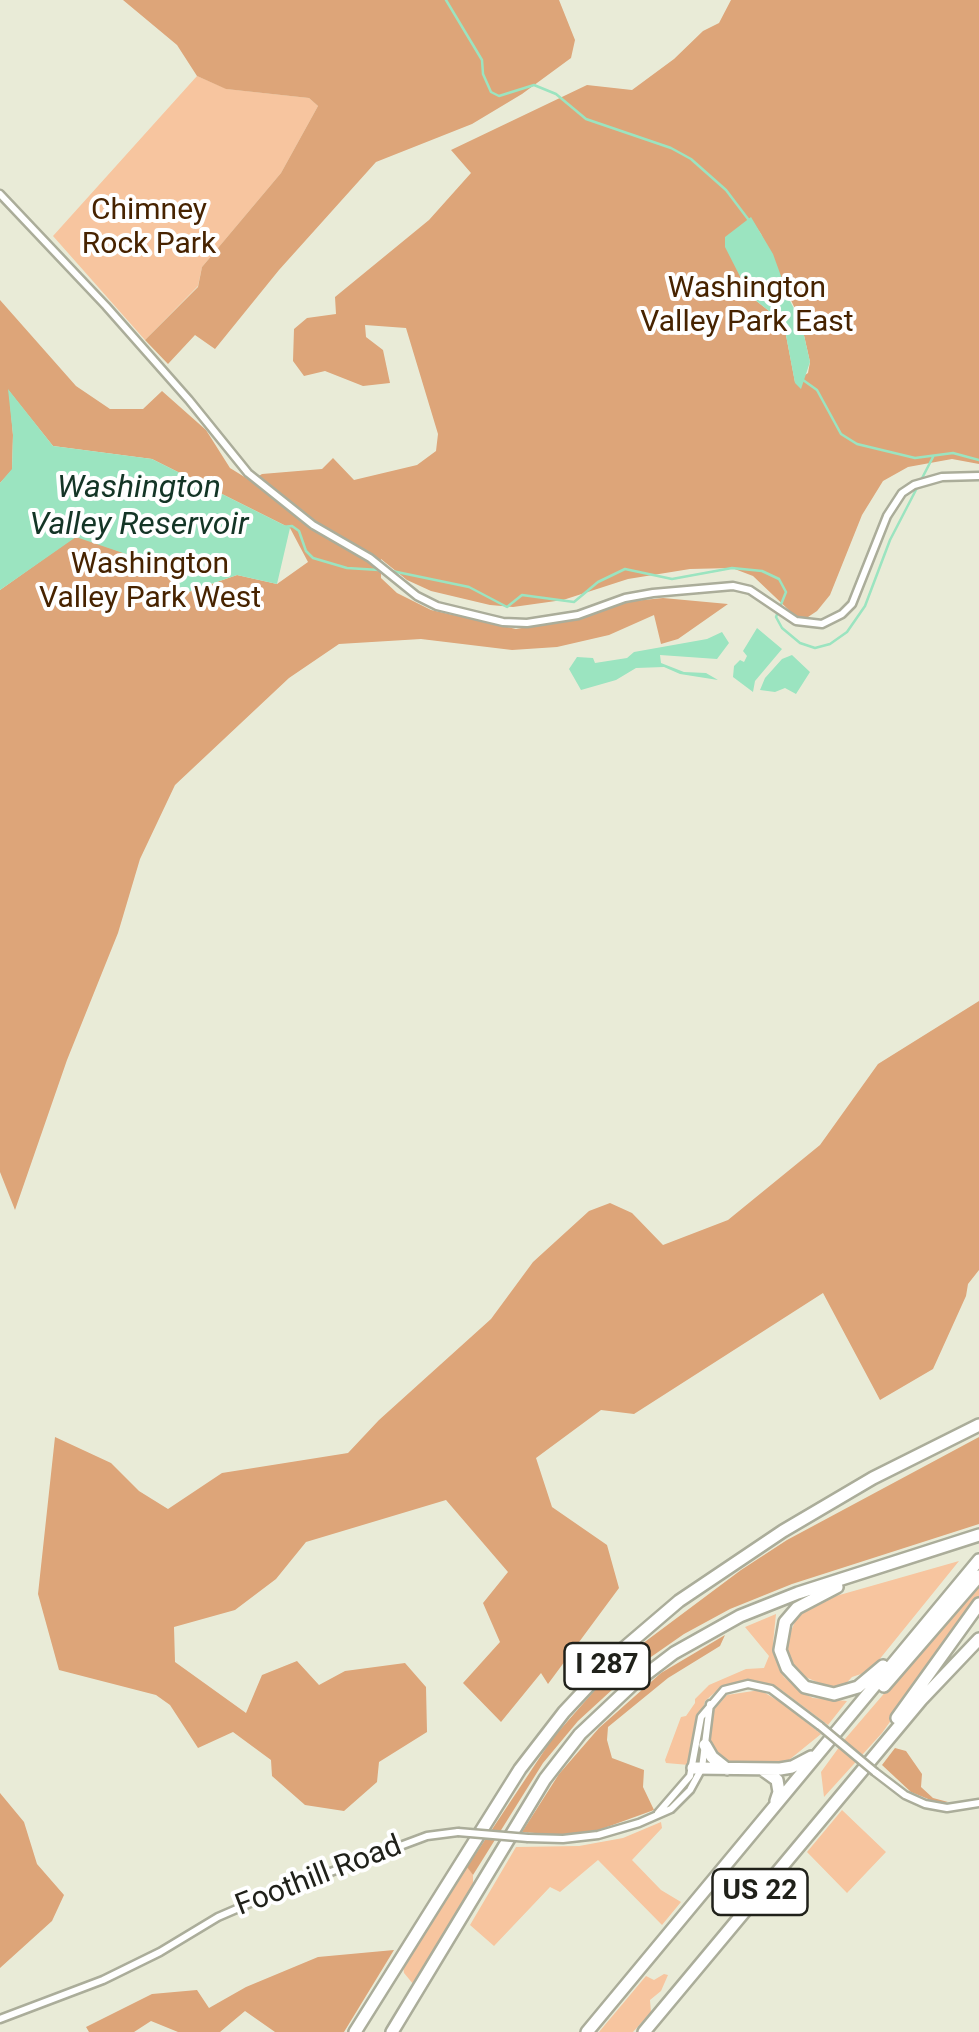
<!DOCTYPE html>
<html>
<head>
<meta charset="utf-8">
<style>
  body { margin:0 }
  canvas { display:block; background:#e9ebd7 }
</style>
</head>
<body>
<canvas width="979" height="2032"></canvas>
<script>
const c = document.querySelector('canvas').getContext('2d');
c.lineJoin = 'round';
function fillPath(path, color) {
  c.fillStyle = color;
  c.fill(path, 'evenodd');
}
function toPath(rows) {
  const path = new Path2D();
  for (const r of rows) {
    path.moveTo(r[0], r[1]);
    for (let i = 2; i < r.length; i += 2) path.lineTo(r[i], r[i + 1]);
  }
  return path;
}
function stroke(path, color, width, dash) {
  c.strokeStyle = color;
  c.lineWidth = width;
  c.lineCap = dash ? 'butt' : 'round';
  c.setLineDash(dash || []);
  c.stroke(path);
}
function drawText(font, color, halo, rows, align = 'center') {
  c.font = font + ' Roboto,sans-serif';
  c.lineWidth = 8;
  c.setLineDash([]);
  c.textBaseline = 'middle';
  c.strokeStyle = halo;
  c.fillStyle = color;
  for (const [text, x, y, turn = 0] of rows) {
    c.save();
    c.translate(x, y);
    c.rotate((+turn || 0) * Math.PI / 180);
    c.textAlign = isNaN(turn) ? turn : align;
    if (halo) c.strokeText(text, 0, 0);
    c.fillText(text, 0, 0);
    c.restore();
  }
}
const green = toPath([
  [197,76,227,89,309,98,318,106,281,173,202,267,198,286,145,340,53,236],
  [959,1561,870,1671,852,1677,842,1688,831,1688,803,1676,795,1668,788,1650,788,1638,797,1617,803,1613,836,1596],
  [979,1583,979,1597,882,1733,824,1797,821,1772,845,1739],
  [776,1614,773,1643,779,1669,784,1677,802,1693,813,1698,847,1701,828,1725,780,1689,750,1680,733,1683,720,1688,705,1701,689,1765,666,1763,665,1760,681,1717,686,1716,695,1703,695,1699,709,1685,746,1669,764,1668,769,1656,745,1627],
  [760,1690,782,1703,821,1734,784,1764,728,1762,712,1750,708,1742,711,1713,727,1695],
  [842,1810,886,1852,847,1893,807,1852],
  [661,1822,662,1828,632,1860,661,1890,681,1902,662,1925,598,1860,560,1892,550,1887,494,1946,470,1925,516,1847,579,1846,623,1838],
  [466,1865,473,1875,473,1884,414,1985,404,1973,403,1966],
  [664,1974,668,1975,661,1991,650,2000,651,2012,633,2032,599,2032,646,1976,654,1980]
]);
const forest = toPath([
  [123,0,559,0,575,40,571,58,522,94,472,124,376,162,279,270,215,349,195,335,168,364,145,340,198,287,202,267,281,173,318,106,309,98,226,89,197,76,177,45],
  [731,0,979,0,979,464,952,459,908,467,883,481,862,515,830,595,817,611,805,619,794,615,753,576,732,568,690,569,628,579,563,600,513,607,490,605,431,591,407,580,381,559,381,578,397,593,431,610,516,629,569,620,624,602,663,598,728,604,678,639,661,644,654,615,609,635,557,647,512,650,421,639,339,644,289,678,175,785,140,859,118,933,67,1060,15,1210,0,1172,0,590,76,536,167,568,180,595,237,575,277,584,308,562,290,528,152,459,53,446,9,391,13,435,12,470,0,483,0,300,76,386,110,409,143,409,162,391,206,430,230,468,251,481,262,474,322,469,333,458,354,480,417,465,436,451,438,434,406,328,365,325,366,337,383,350,390,383,363,386,325,371,304,376,293,361,294,329,307,318,336,314,335,297,429,220,471,173,451,150,587,85,632,90,674,59,703,31,719,23],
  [750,218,761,234,801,322,810,362,808,373,795,382,785,330,778,318,750,296,743,281],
  [979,1001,979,1270,968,1284,966,1296,933,1369,880,1400,823,1293,634,1414,601,1410,536,1458,552,1507,607,1545,619,1588,548,1684,541,1673,501,1722,463,1683,500,1642,483,1603,508,1572,446,1500,306,1542,276,1579,235,1610,174,1627,175,1662,246,1713,262,1675,297,1661,319,1685,345,1671,405,1663,426,1687,427,1732,379,1762,377,1782,344,1811,305,1805,272,1776,271,1760,233,1732,198,1748,170,1705,156,1695,59,1670,38,1594,55,1437,111,1463,139,1491,168,1509,222,1473,348,1453,379,1420,491,1319,533,1262,589,1211,610,1203,632,1213,663,1245,728,1220,820,1145,878,1064],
  [979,1437,979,1524,792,1584,730,1609,684,1634,638,1666,578,1721,543,1763,473,1875,467,1867,552,1739,602,1682,642,1644,741,1570,787,1540],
  [725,1635,720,1646,668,1678,608,1727,607,1740,612,1758,644,1770,643,1787,654,1810,596,1831,560,1835,522,1832,559,1774,599,1728,661,1673],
  [895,1748,906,1751,922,1774,921,1787,933,1798,948,1802,938,1803,911,1792,882,1765],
  [0,1793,24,1822,37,1864,64,1895,52,1921,0,1968],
  [394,1950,344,2032,275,2032,245,2011,220,2032,178,2032,151,2021,134,2032,89,2032,86,2027,152,1994,197,1990,209,2008,246,1987,318,1957]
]);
const water = toPath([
  [751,217,773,254,790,301,801,322,810,362,801,389,795,383,785,330,778,318,750,296,725,247,725,237],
  [8,389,53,446,152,459,290,528,277,584,237,575,179,595,167,568,76,537,0,590,0,483,12,469,13,435],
  [757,628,782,649,755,681,753,692,733,677,734,666,740,660,744,662,747,656,743,651],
  [722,632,729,643,717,659,660,655,661,663,684,672,706,673,718,680,680,674,664,667,636,668,616,680,581,690,569,669,577,657,593,658,595,663,627,658,634,652,707,639],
  [792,655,810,672,796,694,785,688,775,692,760,690,765,678,782,659]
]);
const stream = toPath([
  [446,0,482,60,483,74,491,92,499,96,534,85,556,94,586,119,671,148,691,159,726,190,748,219],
  [803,380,817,390,841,434,857,444,915,458,953,453,979,460],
  [282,527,292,526,299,531,306,551,313,558,347,568,379,570],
  [392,571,469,587,507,607,522,595,574,602,598,582,625,569,672,579,732,568,762,571,779,579,786,592,776,617,782,628,800,643,815,648,830,644,847,632,865,606,890,540,933,457]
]);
const minor = toPath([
  [0,194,106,306,189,400,248,473,313,525,370,558,417,596,437,606,503,622,527,623,578,615,625,598,653,593,733,586,750,590,796,621,822,624,842,614,852,604,887,516,902,493,914,485,942,477,979,476],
  [875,1772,905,1795,925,1804,947,1808,979,1803],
  [658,1813,690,1776,701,1717,724,1690,748,1684,771,1689,820,1726],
  [528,1838,563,1839,598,1835,639,1823,671,1809,690,1790,702,1768,710,1704],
  [0,2019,103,1980,160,1952,218,1917,269,1895,427,1836,458,1832]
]);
const highway = toPath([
  [837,1587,797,1608,785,1622,780,1650,787,1668,805,1687,834,1694,858,1687,883,1666],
  [884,1686,979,1576],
  [897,1718,979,1604],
  [705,1745,712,1757,727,1769],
  [693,1768,780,1769,792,1767,811,1757],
  [763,1770,777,1780,779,1792,776,1801],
  [355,2032,520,1769,564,1712,624,1648,679,1601,783,1531,873,1478,979,1425],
  [392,2032,545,1779,580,1734,632,1685,674,1653,740,1616,798,1593,979,1535],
  [587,2032,979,1560],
  [644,2032,921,1700,979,1639]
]);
const minorBridge = toPath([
  [820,1726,875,1772],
  [458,1832,528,1838]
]);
const shields = [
  [607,1666,85],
  [760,1892,95]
];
const shieldNames = [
  ["I 287",607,1666],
  ["US 22",760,1892]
];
const parkNames = [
  ["Chimney",149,211],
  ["Rock Park",149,245],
  ["Washington",747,289],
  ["Valley Park East",747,323],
  ["Washington",150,565],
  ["Valley Park West",150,599]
];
const streetNames = [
  ["Foothill Road",319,1877,-21]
];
const waterNames = [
  ["Washington",139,489],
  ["Valley Reservoir",139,526]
];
fillPath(green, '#f7c59f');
fillPath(forest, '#dda579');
fillPath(water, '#9be4c0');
stroke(stream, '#9be4c0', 2.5);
stroke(minor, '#abad9a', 11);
stroke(highway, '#abad9a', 16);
stroke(minor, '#fff', 6);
stroke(highway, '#fff', 11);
stroke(minorBridge, '#abad9a', 11, []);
stroke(minorBridge, '#fff', 6);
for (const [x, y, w] of shields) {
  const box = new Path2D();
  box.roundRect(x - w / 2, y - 23, w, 46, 8);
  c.fillStyle = '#fff';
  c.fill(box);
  stroke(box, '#20211a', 2.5);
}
drawText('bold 28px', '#20211a', null, shieldNames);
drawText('30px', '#472300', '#fff', parkNames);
drawText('30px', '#20211a', '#fff', streetNames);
drawText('italic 32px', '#143526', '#fff', waterNames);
</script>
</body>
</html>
